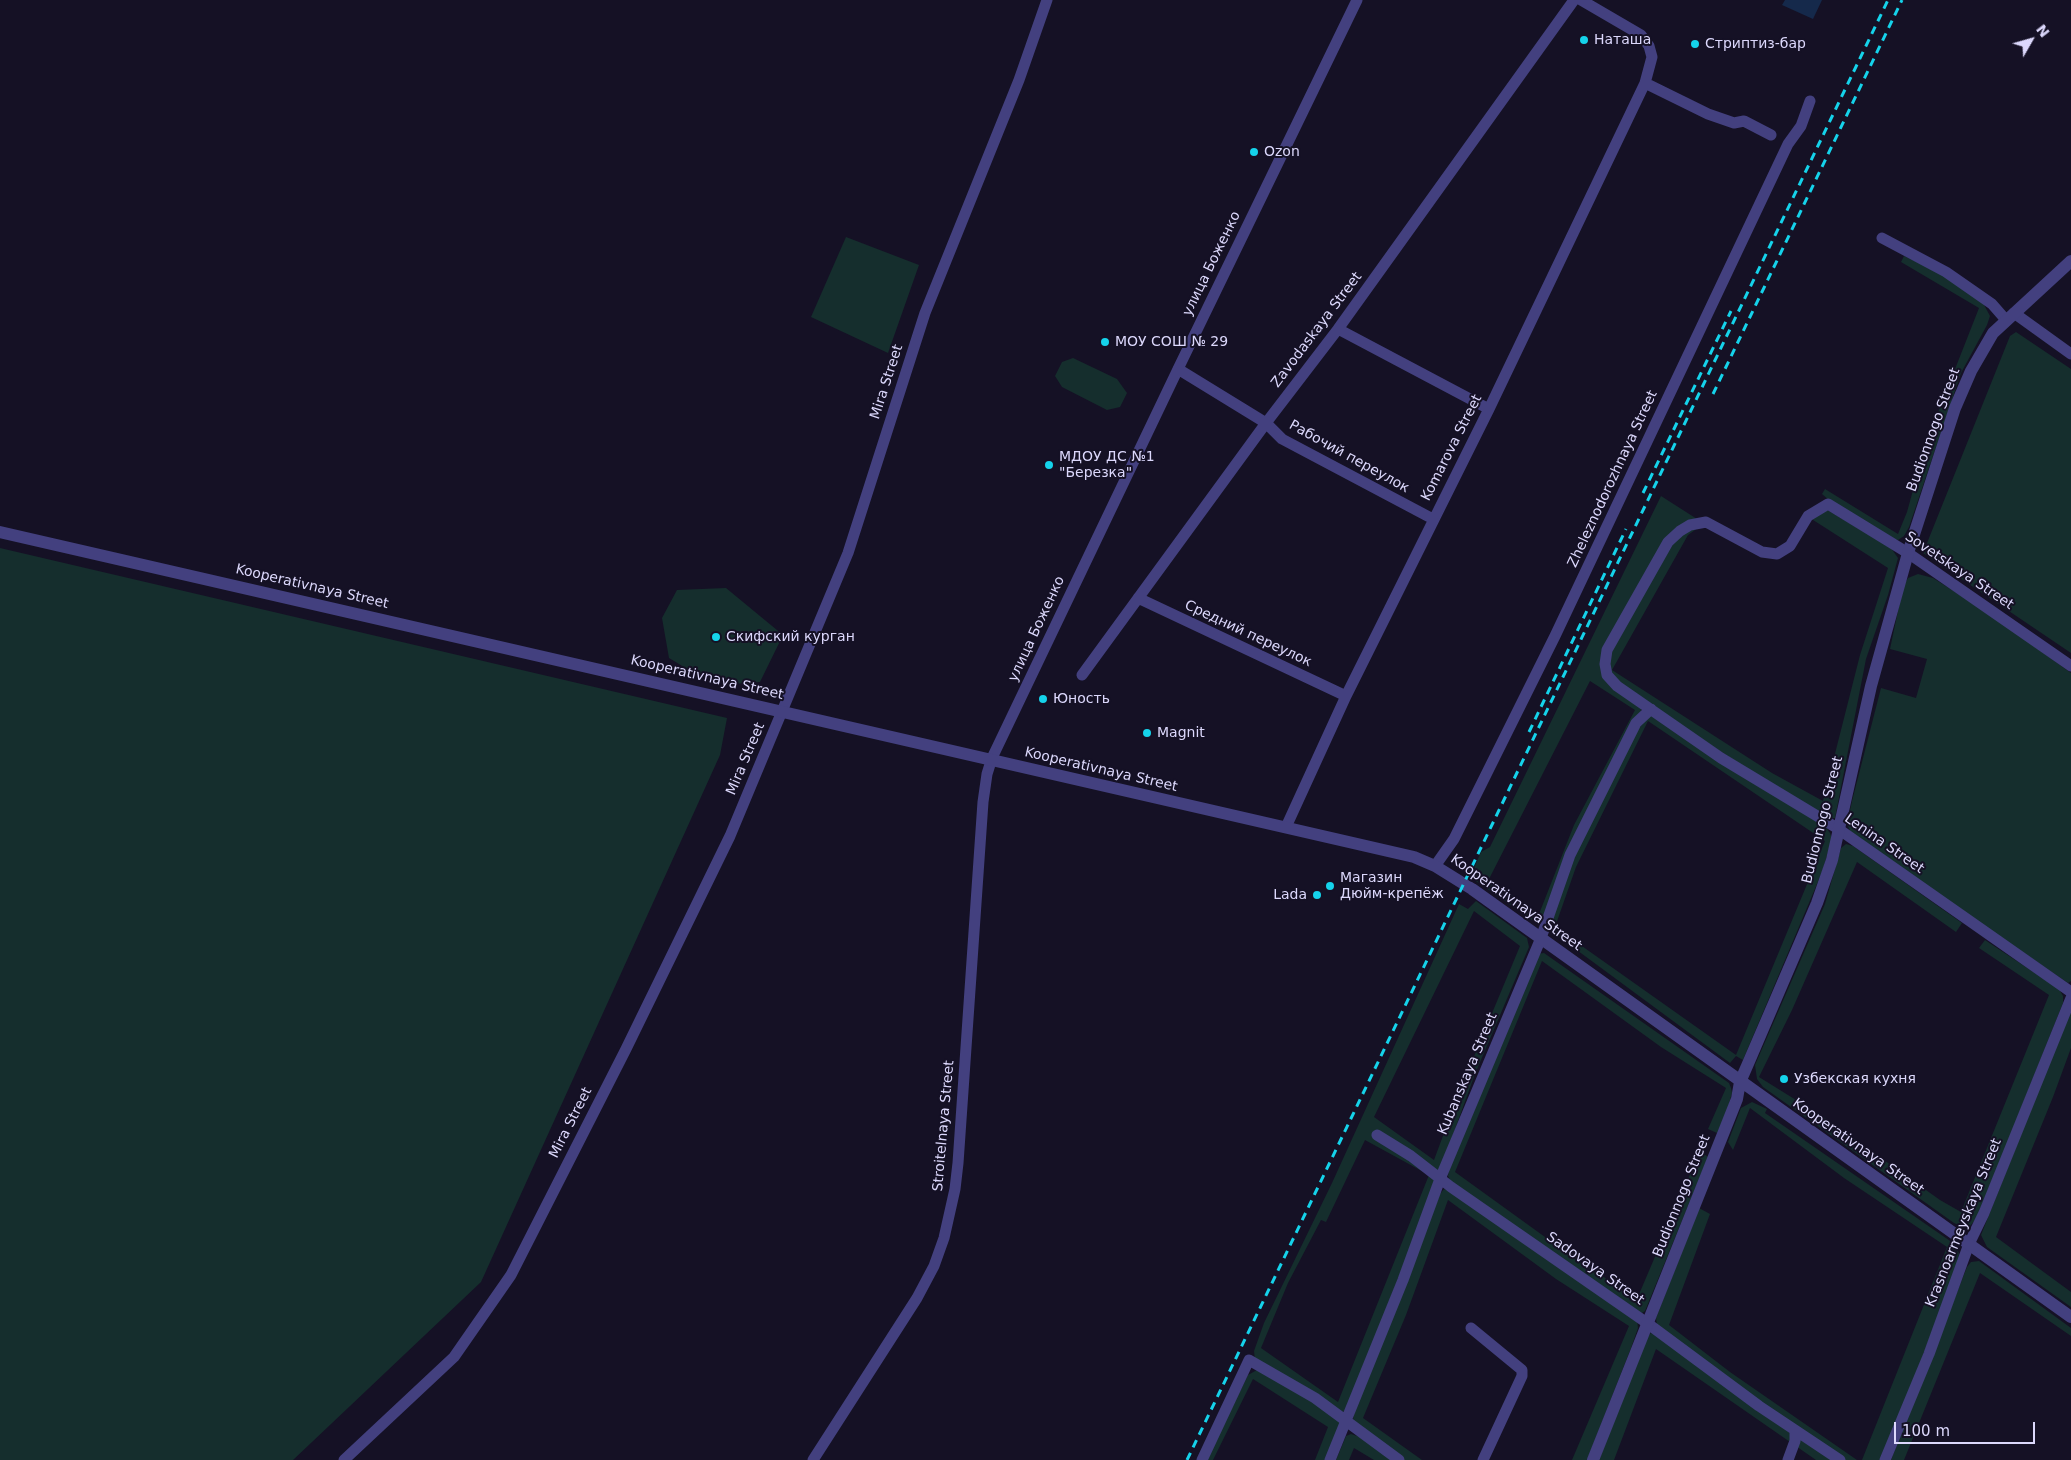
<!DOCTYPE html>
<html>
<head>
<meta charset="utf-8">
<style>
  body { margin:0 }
  #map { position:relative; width:2071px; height:1460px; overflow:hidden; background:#151125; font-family:"DejaVu Sans",sans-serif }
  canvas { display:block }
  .north { position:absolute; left:2006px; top:15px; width:50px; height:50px; -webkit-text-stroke:4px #151125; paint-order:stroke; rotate:52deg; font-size:14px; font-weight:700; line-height:20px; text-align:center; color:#dcd8fc }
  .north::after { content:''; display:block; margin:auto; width:18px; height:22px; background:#dcd8fc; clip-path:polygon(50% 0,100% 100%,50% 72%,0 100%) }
  .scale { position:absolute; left:1894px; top:1422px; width:141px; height:22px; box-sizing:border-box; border:2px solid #dcd8fc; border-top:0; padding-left:6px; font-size:15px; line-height:18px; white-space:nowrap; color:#dcd8fc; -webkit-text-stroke:4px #151125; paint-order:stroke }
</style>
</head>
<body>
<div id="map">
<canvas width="2071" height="1460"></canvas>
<div class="north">N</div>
<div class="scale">100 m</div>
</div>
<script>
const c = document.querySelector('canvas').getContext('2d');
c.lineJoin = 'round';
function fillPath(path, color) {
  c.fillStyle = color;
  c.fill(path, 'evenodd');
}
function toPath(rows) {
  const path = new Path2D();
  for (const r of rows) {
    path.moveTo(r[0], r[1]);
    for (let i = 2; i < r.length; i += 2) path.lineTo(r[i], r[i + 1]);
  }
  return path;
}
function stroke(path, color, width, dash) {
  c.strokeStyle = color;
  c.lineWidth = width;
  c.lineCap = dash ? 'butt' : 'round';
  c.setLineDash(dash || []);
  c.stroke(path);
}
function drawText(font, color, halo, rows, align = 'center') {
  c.font = font + ' "DejaVu Sans",sans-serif';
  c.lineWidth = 4;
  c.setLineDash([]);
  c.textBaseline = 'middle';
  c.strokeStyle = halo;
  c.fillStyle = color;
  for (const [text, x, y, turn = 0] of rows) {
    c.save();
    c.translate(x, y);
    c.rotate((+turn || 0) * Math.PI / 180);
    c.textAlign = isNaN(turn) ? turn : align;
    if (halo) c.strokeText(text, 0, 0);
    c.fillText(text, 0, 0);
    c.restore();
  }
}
const green = toPath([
  [846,237,919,265,888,353,811,317],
  [1904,256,1942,274,1982,301,1990,316,1987,325,1961,373,1909,527,1904,536,1898,540,1890,538,1838,508,1822,494,1825,489,1898,534,1907,512,1926,443,1979,308,1901,262],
  [2016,332,2071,369,2071,653,1923,553,2010,336],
  [1073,358,1117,379,1127,393,1120,407,1107,410,1062,387,1055,376,1062,362],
  [1661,496,1697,519,1669,537,1601,668,1641,708,1641,712,1539,925,1470,877,1481,852,1490,847],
  [1590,681,1635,710,1574,825,1539,914,1489,879],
  [1824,508,1891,548,1898,558,1888,595,1866,659,1835,818,1828,819,1790,797,1624,688,1608,669,1613,645,1673,541,1688,529,1702,525,1688,535,1612,670,1772,773,1823,801,1860,655,1888,568,1810,518],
  [0,548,727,718,720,755,481,1282,293,1460,0,1460],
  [1918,574,1933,578,1987,612,2071,673,2071,981,2068,983,1852,836,1847,824,1852,801,1881,688,1916,698,1927,659,1890,649,1903,587,1908,578],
  [726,588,783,635,760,682,732,684,699,676,669,658,662,618,677,590],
  [1648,716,1656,716,1825,826,1830,833,1832,839,1822,872,1743,1060,1736,1056,1730,1063,1551,931,1551,922,1566,872,1627,745],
  [1648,721,1825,841,1736,1055,1555,927,1576,867],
  [1846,844,1853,846,1962,923,1956,932,1857,862,1792,1010,1759,1077,1825,1118,1940,1200,1961,1212,2049,995,1979,948,1985,940,2059,989,2063,996,2063,1003,2002,1156,1976,1219,1970,1226,1963,1227,1954,1223,1763,1087,1757,1079,1755,1065,1825,904,1841,848],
  [1476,901,1527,938,1529,947,1475,1074,1437,1179,1347,1409,1342,1413,1255,1360,1254,1351,1264,1323,1332,1183,1459,904,1468,909],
  [1474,911,1520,946,1460,1090,1434,1160,1374,1117],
  [1365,1140,1429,1175,1338,1402,1261,1348,1288,1283,1321,1220,1326,1222],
  [1544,953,1729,1083,1731,1088,1732,1093,1727,1111,1717,1133,1708,1129,1726,1088,1661,1047,1542,961,1455,1172,1563,1250,1637,1299,1700,1151,1708,1157,1645,1311,1642,1313,1634,1310,1451,1182,1448,1176,1449,1168,1537,954],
  [2071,1009,2071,1048,2053,1097,1996,1237,2071,1292,2071,1307,1987,1247,1981,1235],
  [1752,1102,1767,1109,1765,1113,1956,1245,1959,1254,1957,1266,1904,1405,1881,1460,1862,1460,1947,1247,1844,1178,1750,1108,1733,1150,1728,1142,1741,1108],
  [1444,1189,1448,1190,1637,1319,1638,1328,1631,1348,1587,1460,1572,1460,1629,1326,1556,1279,1448,1200,1406,1315,1363,1418,1422,1460,1404,1460,1355,1425,1353,1419,1355,1410,1440,1194],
  [1699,1208,1710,1214,1669,1325,1730,1372,1857,1460,1844,1460,1724,1377,1657,1325,1656,1318],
  [1979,1261,2071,1328,2071,1336,1980,1273,1904,1460,1891,1460,1967,1267,1971,1262],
  [1651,1333,1659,1336,1834,1460,1816,1460,1656,1349,1614,1460,1599,1460,1646,1337],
  [1257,1370,1316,1403,1341,1423,1326,1460,1315,1460,1328,1427,1253,1379,1213,1460,1206,1460,1248,1375],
  [1351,1434,1360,1437,1392,1460,1374,1460,1354,1448,1349,1460,1336,1460,1346,1436]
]);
const water = toPath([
  [1785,0,1822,0,1813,19,1782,5]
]);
const minor = toPath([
  [1645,83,1708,114,1734,123,1744,121,1771,135],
  [1882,238,1946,272,1992,304,2006,320],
  [2014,313,2071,354],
  [1338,329,1489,409],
  [1178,369,1266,423,1282,439,1433,519],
  [1138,598,1346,696],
  [2071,666,1908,553,1828,504,1808,516,1790,546,1777,554,1762,552,1706,522,1690,525,1680,531,1668,542,1607,650,1605,664,1607,675,1617,686,1721,758,1837,828,2071,992],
  [1082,675,1266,423,1338,329,1574,0],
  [1286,827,1346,696,1489,409,1645,83,1652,57,1649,46,1641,35,1581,0],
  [1435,866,1454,839,1555,636,1788,144,1801,126,1810,101],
  [1377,1135,1411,1156,1451,1187,1647,1323,1759,1406,1840,1460],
  [1471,1328,1522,1370,1522,1376,1483,1460],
  [344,1460,454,1357,511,1275,626,1049,730,836,848,553,925,313,1019,80,1047,0],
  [813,1460,917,1298,934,1266,944,1238,955,1189,958,1163,983,802,987,774,992,758,1178,369,1357,0],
  [1202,1460,1249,1360,1315,1398,1399,1460],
  [1330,1460,1403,1280,1440,1179,1541,938,1570,855,1636,723,1651,709],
  [1788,1460,1795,1441,1795,1430],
  [1885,1460,1929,1354,1969,1244,1984,1213,2071,998]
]);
const tertiary = toPath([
  [0,532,1414,857,1435,866,1472,889,2071,1317],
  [1593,1460,1737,1099,1740,1082,1747,1066,1817,903,1832,860,1871,686,1908,553,1955,408,1971,371,1993,333,2071,261]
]);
const rail = toPath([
  [1713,394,1902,0],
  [1643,493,1731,311],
  [1529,732,1626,529],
  [1187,1460,1888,0]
]);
const markers = [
  [1584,40,5,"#15d3eb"],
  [1695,44,5,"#15d3eb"],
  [1254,152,5,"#15d3eb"],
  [1105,342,5,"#15d3eb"],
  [1049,465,5,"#15d3eb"],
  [716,637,5,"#15d3eb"],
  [1043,699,5,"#15d3eb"],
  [1147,733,5,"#15d3eb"],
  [1330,886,5,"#15d3eb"],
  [1317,895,5,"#15d3eb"],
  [1784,1079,5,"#15d3eb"]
];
const poiNames = [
  ["Наташа",1594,40],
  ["Стриптиз-бар",1705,44],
  ["Ozon",1264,152],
  ["МОУ СОШ № 29",1115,342],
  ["МДОУ ДС №1",1059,457],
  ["\"Березка\"",1059,473],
  ["Скифский курган",726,637],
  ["Юность",1053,699],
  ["Magnit",1157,733],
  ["Магазин",1340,878],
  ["Дюйм-крепёж",1340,894],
  ["Lada",1307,895,"right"],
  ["Узбекская кухня",1794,1079]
];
const streetNames = [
  ["улица Боженко",1212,264,-64],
  ["Zavodaskaya Street",1317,330,-53],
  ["Mira Street",887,382,-72],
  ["Budionnogo Street",1934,430,-70],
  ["Komarova Street",1452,448,-63],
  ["Рабочий переулок",1349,457,29],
  ["Zheleznodorozhnaya Street",1613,479,-65],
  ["Sovetskaya Street",1959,571,34],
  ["Kooperativnaya Street",312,587,13],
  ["улица Боженко",1037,629,-65],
  ["Средний переулок",1248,634,25],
  ["Kooperativnaya Street",707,678,13],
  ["Mira Street",746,759,-67],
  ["Kooperativnaya Street",1101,770,13],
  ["Budionnogo Street",1823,820,-76],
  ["Lenina Street",1884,844,35],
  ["Kooperativnaya Street",1516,903,35],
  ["Kubanskaya Street",1468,1074,-67],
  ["Mira Street",571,1123,-63],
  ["Stroitelnaya Street",944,1126,-85],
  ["Kooperativnaya Street",1858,1147,35],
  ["Budionnogo Street",1682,1196,-68],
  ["Krasnoarmeyskaya Street",1964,1223,-68],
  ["Sadovaya Street",1595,1269,35]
];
fillPath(green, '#152e2d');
fillPath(water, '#15294b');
stroke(minor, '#43407f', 11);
stroke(tertiary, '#43407f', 12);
stroke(rail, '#15d3eb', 3, [8, 6]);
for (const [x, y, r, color] of markers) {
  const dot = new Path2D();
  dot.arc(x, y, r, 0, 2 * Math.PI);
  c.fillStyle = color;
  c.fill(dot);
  stroke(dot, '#151125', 2);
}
drawText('14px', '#dcd8fc', '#151125', poiNames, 'left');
drawText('14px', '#dcd8fc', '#151125', streetNames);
</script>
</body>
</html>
